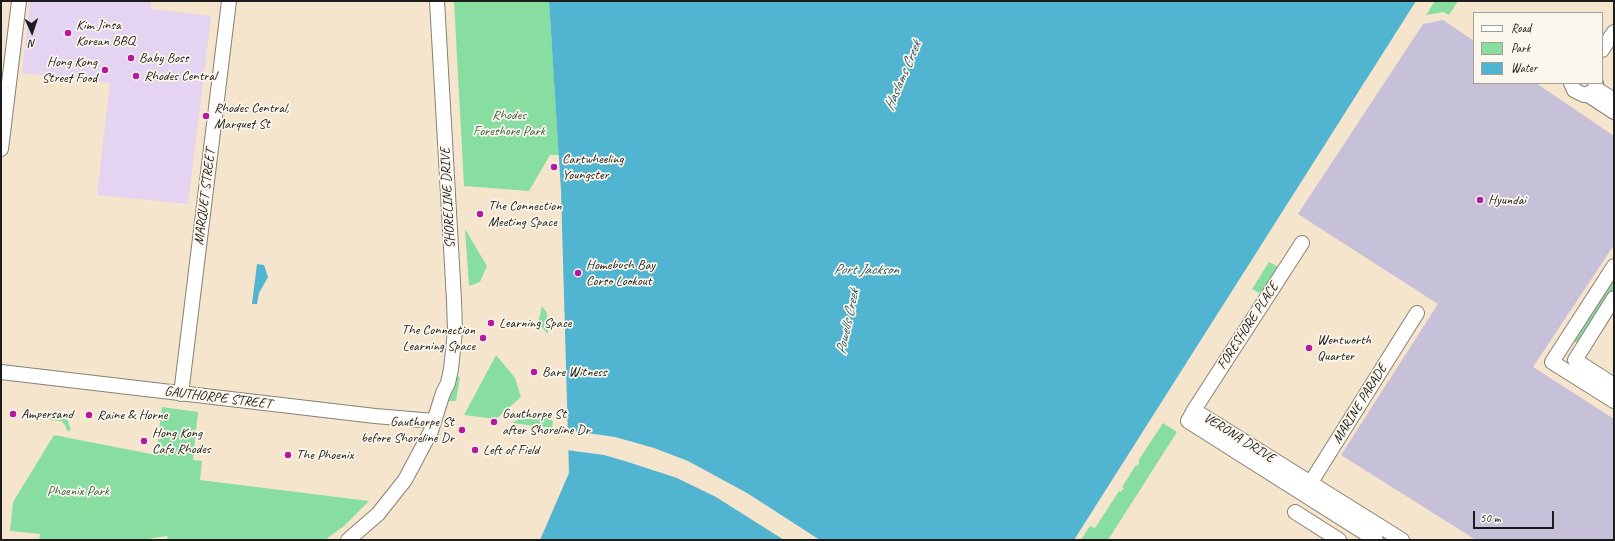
<!DOCTYPE html>
<html>
<head>
<meta charset="utf-8">
<style>
  body { margin:0 }
  #map { position:relative; width:1615px; height:541px; overflow:hidden; background:#f5e5cd; font-family:Caveat,sans-serif }
  canvas { display:block }
  .frame { position:absolute; inset:0; border:2px solid #1c1c1c; pointer-events:none }
  .legend { position:absolute; left:1473px; top:12px; width:130px; height:72px; box-sizing:border-box; background:#fbf7ec; border:1px solid #a29f99; margin:0; padding:5px 7px; list-style:none; font-size:12px; color:#1c1c1c }
  .legend li { display:flex; align-items:center; gap:8px; height:20px }
  .legend b { width:20px; border:1px solid #a29f99 }
  .north { position:absolute; left:12px; top:12px; width:40px; height:40px; -webkit-text-stroke:3px #fbf7ec; paint-order:stroke; rotate:177deg; font-size:11px; font-weight:700; line-height:16px; text-align:center; color:#1c1c1c }
  .north::after { content:''; display:block; margin:auto; width:14px; height:18px; background:#1c1c1c; clip-path:polygon(50% 0,100% 100%,50% 72%,0 100%) }
  .scale { position:absolute; left:1473px; top:511px; width:81px; height:18px; box-sizing:border-box; border:2px solid #1c1c1c; border-top:0; padding-left:5px; font-size:12px; line-height:14px; white-space:nowrap; color:#1c1c1c; -webkit-text-stroke:3px #fbf7ec; paint-order:stroke }
</style>
</head>
<body>
<div id="map">
<canvas width="1615" height="541"></canvas>
<div class="frame"></div>
<ul class="legend">
<li><b style="height:5px;background:#fff"></b>Road</li>
<li><b style="height:11px;background:#88dea1"></b>Park</li>
<li><b style="height:11px;background:#51b4d0"></b>Water</li>
</ul>
<div class="north">N</div>
<div class="scale">50 m</div>
</div>
<script>
const c = document.querySelector('canvas').getContext('2d');
c.lineJoin = 'round';
function fillPath(path, color) {
  c.fillStyle = color;
  c.fill(path, 'evenodd');
}
function toPath(rows) {
  const path = new Path2D();
  for (const r of rows) {
    path.moveTo(r[0], r[1]);
    for (let i = 2; i < r.length; i += 2) path.lineTo(r[i], r[i + 1]);
  }
  return path;
}
function stroke(path, color, width, dash) {
  c.strokeStyle = color;
  c.lineWidth = width;
  c.lineCap = dash ? 'butt' : 'round';
  c.setLineDash(dash || []);
  c.stroke(path);
}
function drawText(font, color, halo, rows, align = 'center') {
  c.font = font + ' Caveat,sans-serif';
  c.lineWidth = 3.5;
  c.setLineDash([]);
  c.textBaseline = 'middle';
  c.strokeStyle = halo;
  c.fillStyle = color;
  for (const [text, x, y, turn = 0] of rows) {
    c.save();
    c.translate(x, y);
    c.rotate((+turn || 0) * Math.PI / 180);
    c.textAlign = isNaN(turn) ? turn : align;
    if (halo) c.strokeText(text, 0, 0);
    c.fillText(text, 0, 0);
    c.restore();
  }
}
const built = toPath([
  [30,1,151,1,151,9,211,16,188,204,97,195,110,83,22,73]
]);
const industrial = toPath([
  [1443,20,1474,41,1474,83,1536,83,1614,136,1614,245,1533,367,1614,419,1614,540,1476,540,1341,455,1438,304,1298,214,1423,24]
]);
const green = toPath([
  [454,1,549,1,559,155,550,155,529,191,464,186],
  [1435,1,1458,1,1449,15,1443,12,1426,15],
  [465,229,487,266,480,282,469,286],
  [1269,262,1280,268,1263,295,1252,289],
  [1614,270,1614,291,1580,345,1571,339],
  [542,306,547,313,548,334,538,323],
  [496,355,515,378,521,397,496,419,464,415],
  [454,376,460,377,456,401,449,401],
  [162,407,198,412,193,460,202,461,200,480,369,501,344,526,325,540,168,540,167,536,141,540,39,540,40,534,10,531,13,502,54,435,156,455],
  [545,412,553,422,552,428,512,423,526,415,543,419],
  [51,414,66,415,71,430,67,431,65,425,61,421,50,420],
  [1163,423,1177,432,1108,540,1081,540,1090,526,1095,528,1119,491,1121,492,1124,488,1122,487,1136,465,1137,466,1140,462,1138,461]
]);
const water = toPath([
  [549,1,1416,1,1074,540,540,540,569,473,561,191],
  [257,264,264,265,268,277,259,293,257,304,252,304]
]);
const pier = toPath([
  [566,430,615,437,654,448,688,461,747,493,820,540,784,540,716,497,677,478,625,461,604,455,566,450]
]);
const minor = toPath([
  [1602,50,1614,32],
  [1571,83,1574,90,1584,95,1594,91,1596,83],
  [1595,88,1614,100],
  [1588,95,1614,112],
  [1,149,19,1],
  [1575,360,1614,298],
  [1575,360,1614,385],
  [1552,362,1614,266],
  [1552,362,1614,401],
  [1,372,375,416,434,421],
  [181,394,229,1],
  [1194,410,1302,243],
  [1306,490,1417,313],
  [1295,512,1339,540],
  [348,540,378,514,405,480,431,431,443,393,448,383,451,369,455,331,454,300,437,1],
  [1376,540,1188,421,1194,410,1402,540]
]);
const markers = [
  [68,33,4,"#b5179e"],
  [131,58,4,"#b5179e"],
  [105,70,4,"#b5179e"],
  [136,76,4,"#b5179e"],
  [206,116,4,"#b5179e"],
  [554,167,4,"#b5179e"],
  [1480,200,4,"#b5179e"],
  [480,214,4,"#b5179e"],
  [578,273,4,"#b5179e"],
  [491,323,4,"#b5179e"],
  [483,338,4,"#b5179e"],
  [1309,348,4,"#b5179e"],
  [534,372,4,"#b5179e"],
  [13,414,4,"#b5179e"],
  [89,415,4,"#b5179e"],
  [494,422,4,"#b5179e"],
  [462,430,4,"#b5179e"],
  [144,441,4,"#b5179e"],
  [475,450,4,"#b5179e"],
  [288,455,4,"#b5179e"]
];
const poiNames = [
  ["Kim Jinsa",76,25],
  ["Korean BBQ",76,41],
  ["Baby Boss",139,58],
  ["Hong Kong",97,62,"right"],
  ["Street Food",97,78,"right"],
  ["Rhodes Central",144,76],
  ["Rhodes Central,",214,108],
  ["Marquet St",214,124],
  ["Cartwheeling",562,159],
  ["Youngster",562,175],
  ["Hyundai",1488,200],
  ["The Connection",488,206],
  ["Meeting Space",488,222],
  ["Homebush Bay",586,265],
  ["Corso Lookout",586,281],
  ["Learning Space",499,323],
  ["The Connection",475,330,"right"],
  ["Learning Space",475,346,"right"],
  ["Wentworth",1317,340],
  ["Quarter",1317,356],
  ["Bare Witness",542,372],
  ["Ampersand",21,414],
  ["Gauthorpe St",502,414],
  ["after Shoreline Dr",502,430],
  ["Raine & Horne",97,415],
  ["Gauthorpe St",454,422,"right"],
  ["before Shoreline Dr",454,438,"right"],
  ["Hong Kong",152,433],
  ["Cafe Rhodes",152,449],
  ["Left of Field",483,450],
  ["The Phoenix",296,455]
];
const parkNames = [
  ["Rhodes",509,115],
  ["Foreshore Park",509,131],
  ["Phoenix Park",78,491]
];
const streetNames = [
  ["MARQUET STREET",205,197,-83],
  ["SHORELINE DRIVE",448,198,-93],
  ["FORESHORE PLACE",1248,326,-57],
  ["GAUTHORPE STREET",218,398,7],
  ["MARINE PARADE",1360,404,-58],
  ["VERONA DRIVE",1239,438,32]
];
const waterNames = [
  ["Haslams Creek",903,76,-67],
  ["Port Jackson",866,270],
  ["Powells Creek",848,322,-78]
];
fillPath(built, '#e4d3f1');
fillPath(industrial, '#c6c0d9');
fillPath(green, '#88dea1');
fillPath(water, '#51b4d0');
fillPath(pier, '#f5e5cd');
stroke(minor, '#888074', 16);
stroke(minor, '#fff', 14);
for (const [x, y, r, color] of markers) {
  const dot = new Path2D();
  dot.arc(x, y, r, 0, 2 * Math.PI);
  c.fillStyle = color;
  c.fill(dot);
  stroke(dot, '#fbf7ec', 1.5);
}
drawText('14px', '#1c1c1c', '#fbf7ec', poiNames, 'left');
drawText('14px', '#42604b', '#fbf7ec', parkNames);
drawText('14px', '#1c1c1c', '#fbf7ec', streetNames);
drawText('italic 15px', '#315964', '#fbf7ec', waterNames);
</script>
</body>
</html>
